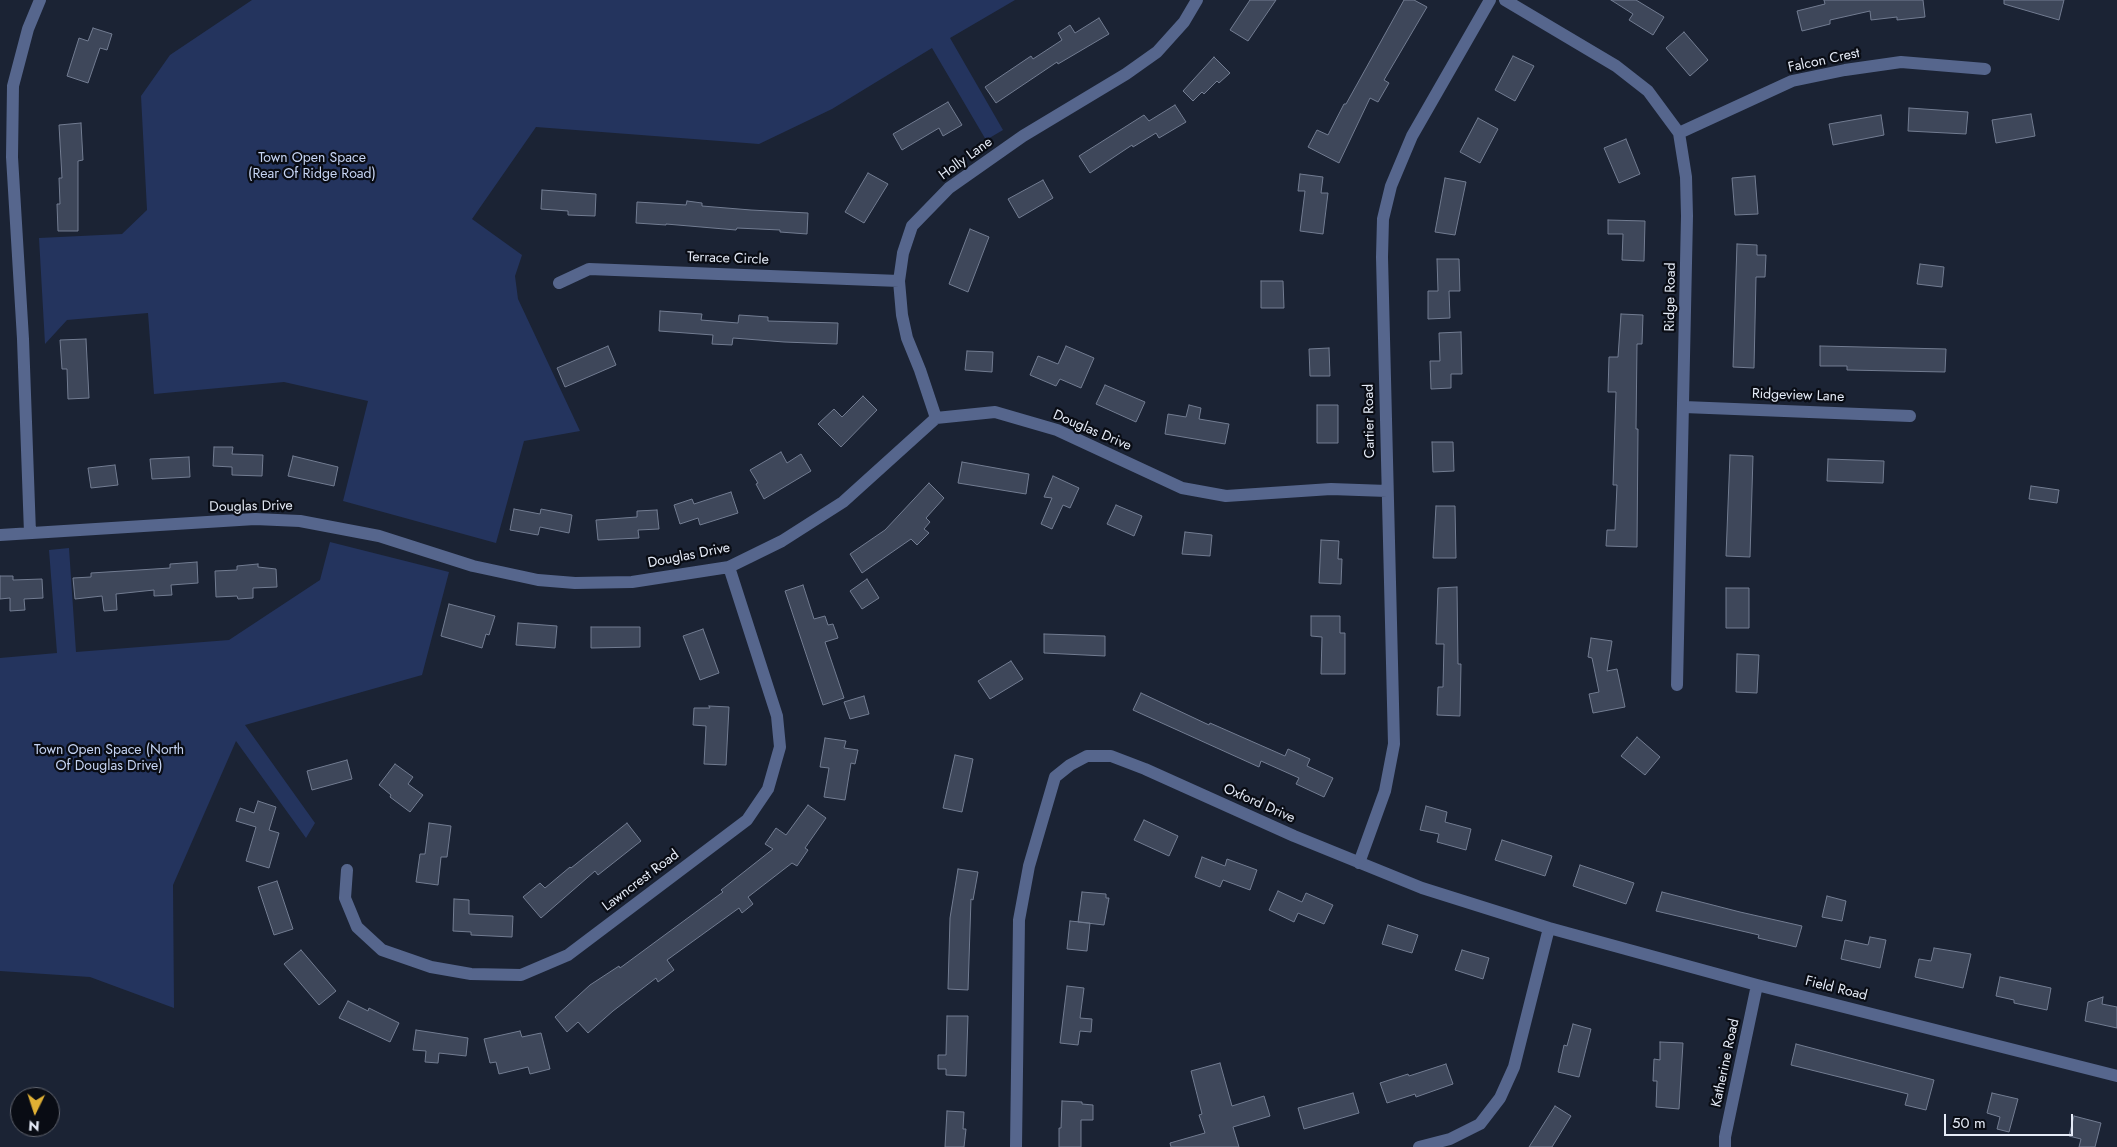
<!DOCTYPE html>
<html>
<head>
<meta charset="utf-8">
<style>
  body { margin:0 }
  #map { position:relative; width:2117px; height:1147px; overflow:hidden; background:#1b2334; font-family:Jost,sans-serif }
  canvas { display:block }
  .north { position:absolute; left:10px; top:1087px; width:50px; height:50px; box-sizing:border-box; background:#090c14; border:1px solid #61656f; border-radius:50%; rotate:184deg; font-size:14px; font-weight:700; line-height:20px; text-align:center; color:#e5ebf7 }
  .north::after { content:''; display:block; margin:auto; width:18px; height:22px; background:#e0b034; clip-path:polygon(50% 0,100% 100%,50% 72%,0 100%) }
  .scale { position:absolute; left:1944px; top:1114px; width:129px; height:22px; box-sizing:border-box; border:2px solid #e5ebf7; border-top:0; padding-left:6px; font-size:15px; line-height:18px; white-space:nowrap; color:#e5ebf7; -webkit-text-stroke:4px #090c14; paint-order:stroke }
</style>
</head>
<body>
<div id="map">
<canvas width="2117" height="1147"></canvas>
<div class="north">N</div>
<div class="scale">50 m</div>
</div>
<script>
const c = document.querySelector('canvas').getContext('2d');
c.lineJoin = 'round';
function fillPath(path, color) {
  c.fillStyle = color;
  c.fill(path, 'evenodd');
}
function toPath(rows) {
  const path = new Path2D();
  for (const r of rows) {
    path.moveTo(r[0], r[1]);
    for (let i = 2; i < r.length; i += 2) path.lineTo(r[i], r[i + 1]);
  }
  return path;
}
function stroke(path, color, width, dash) {
  c.strokeStyle = color;
  c.lineWidth = width;
  c.lineCap = dash ? 'butt' : 'round';
  c.setLineDash(dash || []);
  c.stroke(path);
}
function drawText(font, color, halo, rows, align = 'center') {
  c.font = font + ' Jost,sans-serif';
  c.lineWidth = 4.5;
  c.setLineDash([]);
  c.textBaseline = 'middle';
  c.strokeStyle = halo;
  c.fillStyle = color;
  for (const [text, x, y, turn = 0] of rows) {
    c.save();
    c.translate(x, y);
    c.rotate((+turn || 0) * Math.PI / 180);
    c.textAlign = isNaN(turn) ? turn : align;
    if (halo) c.strokeText(text, 0, 0);
    c.fillText(text, 0, 0);
    c.restore();
  }
}
const green = toPath([
  [252,0,1015,0,950,38,1003,130,986,140,932,48,832,109,759,144,536,127,472,219,522,255,515,276,518,299,580,431,524,441,496,543,343,501,368,401,284,382,154,394,148,313,67,320,45,344,39,238,122,234,147,210,141,96,170,55],
  [330,542,449,572,422,675,245,725,315,823,306,838,236,741,173,885,174,1008,90,977,0,971,0,658,57,653,49,550,69,548,76,652,229,640,320,580]
]);
const building = toPath([
  [1250,0,1276,0,1248,41,1230,30,1250,0],
  [1404,0,1414,0,1427,7,1384,80,1389,83,1378,102,1370,98,1339,163,1308,147,1317,130,1328,135,1344,104,1346,104,1404,0],
  [1611,0,1636,0,1664,17,1653,35,1629,20,1633,14,1611,0],
  [1824,0,1923,0,1925,17,1897,20,1897,17,1871,20,1870,11,1830,20,1830,24,1802,31,1797,11,1825,4,1824,0],
  [2004,0,2064,0,2059,20,2004,4,2004,0],
  [1099,18,1109,34,1058,64,1057,62,996,103,985,87,1031,56,1033,59,1062,40,1058,33,1070,25,1075,33,1099,18],
  [93,28,112,34,107,50,100,48,88,83,67,76,79,38,88,41,93,28],
  [1684,32,1708,60,1690,76,1666,48,1684,32],
  [1513,56,1534,66,1515,101,1495,90,1513,56],
  [1214,57,1230,73,1219,83,1217,81,1204,94,1202,92,1193,101,1183,91,1214,57],
  [948,102,962,125,943,136,939,128,902,150,893,134,948,102],
  [1175,105,1186,122,1159,138,1156,133,1133,147,1132,145,1090,173,1079,156,1144,115,1149,121,1175,105],
  [1909,108,1968,112,1966,134,1908,131,1909,108],
  [2031,114,2035,136,1996,143,1992,120,2031,114],
  [1881,115,1884,135,1833,145,1829,124,1881,115],
  [1478,118,1498,129,1480,163,1460,152,1478,118],
  [81,123,83,160,78,161,78,231,58,231,57,204,60,204,59,178,62,178,59,125,81,123],
  [1626,139,1640,174,1619,183,1604,148,1626,139],
  [868,173,888,184,864,223,845,212,868,173],
  [1300,174,1323,177,1321,193,1328,193,1323,234,1300,231,1305,191,1298,191,1300,174],
  [1755,176,1758,214,1735,215,1732,178,1755,176],
  [1445,178,1466,182,1455,235,1435,232,1445,178],
  [1043,180,1053,198,1019,218,1008,199,1043,180],
  [542,190,596,194,595,216,568,215,568,211,541,209,542,190],
  [687,201,702,203,702,206,751,210,808,213,807,234,780,232,780,230,737,228,736,230,666,224,666,225,636,223,637,202,686,205,687,201],
  [1608,220,1645,221,1644,261,1622,260,1623,234,1608,234,1608,220],
  [970,229,989,237,968,292,949,284,970,229],
  [1737,244,1757,245,1757,255,1766,255,1765,277,1756,277,1754,368,1733,367,1737,244],
  [1437,259,1459,259,1460,291,1449,291,1450,318,1428,319,1428,291,1438,291,1437,259],
  [1920,264,1944,267,1942,287,1917,284,1920,264],
  [1261,281,1283,281,1284,308,1261,308,1261,281],
  [660,311,702,314,701,320,738,323,739,315,768,317,768,321,838,323,837,344,784,342,733,338,732,345,712,344,713,335,659,331,660,311],
  [1621,314,1643,315,1642,344,1637,344,1636,429,1638,429,1637,547,1606,546,1607,530,1615,530,1617,485,1613,485,1616,392,1608,392,1609,357,1618,357,1621,314],
  [1461,332,1462,374,1451,374,1451,388,1431,389,1430,361,1440,361,1439,333,1461,332],
  [86,339,89,398,68,399,67,369,62,369,60,340,86,339],
  [608,346,616,365,565,387,557,368,608,346],
  [1066,346,1094,358,1081,388,1060,379,1056,386,1030,375,1038,356,1058,364,1066,346],
  [1820,346,1946,349,1945,372,1847,370,1847,366,1820,366,1820,346],
  [1329,348,1330,376,1310,376,1309,349,1329,348],
  [967,351,993,352,992,372,965,370,967,351],
  [1105,385,1145,402,1136,422,1096,404,1105,385],
  [863,396,877,410,841,447,818,424,834,409,842,417,863,396],
  [1189,405,1201,408,1199,419,1229,424,1225,444,1165,434,1168,414,1186,417,1189,405],
  [1317,405,1338,405,1338,443,1317,443,1317,405],
  [1432,442,1453,442,1454,471,1433,472,1432,442],
  [214,447,233,447,232,454,263,455,262,476,232,475,232,467,213,466,214,447],
  [781,452,787,463,801,454,811,471,764,499,756,484,758,483,750,470,781,452],
  [1730,455,1753,456,1750,557,1726,556,1730,455],
  [293,456,338,467,334,486,288,476,293,456],
  [189,457,190,477,152,479,150,459,189,457],
  [1828,459,1884,461,1883,483,1827,481,1828,459],
  [962,462,1029,474,1026,494,958,483,962,462],
  [115,465,118,485,91,488,88,468,115,465],
  [1053,476,1079,488,1070,508,1063,505,1052,529,1041,524,1052,498,1044,497,1053,476],
  [929,483,944,498,926,518,930,522,924,529,929,533,917,545,911,539,862,573,850,554,885,530,929,483],
  [2031,486,2059,490,2057,503,2029,499,2031,486],
  [731,492,738,513,700,525,698,518,680,524,674,505,692,499,694,504,731,492],
  [1116,505,1142,516,1134,536,1107,524,1116,505],
  [1436,506,1455,506,1456,558,1433,558,1436,506],
  [514,509,540,514,541,509,572,515,569,533,540,527,538,535,510,530,514,509],
  [657,510,659,529,638,530,639,538,598,540,596,520,637,517,637,511,657,510],
  [1185,532,1212,535,1210,556,1182,554,1185,532],
  [1321,540,1339,541,1338,559,1342,559,1341,584,1319,583,1321,540],
  [197,562,198,583,171,585,172,595,154,596,154,590,116,594,117,610,104,611,102,596,75,599,73,578,91,577,91,573,170,568,170,564,197,562],
  [258,564,258,567,276,569,277,587,253,588,253,598,238,599,237,596,216,597,215,571,237,570,237,566,258,564],
  [0,576,13,576,13,580,42,579,43,598,24,599,25,610,10,611,10,598,0,599,0,576],
  [867,579,879,598,862,609,850,591,867,579],
  [803,585,814,619,825,616,828,625,833,624,838,638,825,642,844,698,823,705,785,591,803,585],
  [1457,587,1458,664,1461,664,1460,716,1437,715,1438,687,1443,687,1444,644,1436,644,1438,588,1457,587],
  [1726,588,1749,588,1749,628,1726,628,1726,588],
  [449,604,495,616,489,635,486,634,482,648,441,636,449,604],
  [1311,616,1340,616,1340,633,1345,633,1345,674,1321,674,1322,637,1311,636,1311,616],
  [518,623,557,626,555,648,516,645,518,623],
  [591,627,640,627,640,647,591,648,591,627],
  [703,629,719,673,700,680,683,636,703,629],
  [1044,634,1105,636,1105,656,1044,653,1044,634],
  [1591,638,1612,641,1607,671,1617,669,1625,707,1593,713,1589,694,1599,692,1592,658,1588,657,1591,638],
  [1737,654,1759,655,1757,693,1736,692,1737,654],
  [1011,661,1023,679,990,699,978,681,1011,661],
  [1141,693,1209,725,1210,723,1285,756,1288,749,1310,759,1307,766,1333,778,1324,797,1296,784,1299,778,1261,761,1259,767,1133,710,1141,693],
  [864,696,869,714,850,719,844,702,864,696],
  [709,706,729,707,726,765,704,764,706,726,693,725,694,708,710,708,709,706],
  [1637,737,1660,757,1645,775,1621,756,1637,737],
  [825,738,846,741,844,748,858,750,855,764,851,763,845,800,824,797,829,768,820,767,825,738],
  [955,755,973,759,962,812,943,808,955,755],
  [347,760,352,779,312,790,307,771,347,760],
  [395,764,413,777,408,784,423,795,410,812,390,797,391,795,379,785,395,764],
  [258,801,276,807,269,830,279,833,269,868,246,861,256,827,236,821,240,808,254,813,258,801],
  [808,805,826,818,805,848,808,850,797,866,792,863,748,897,753,904,742,913,739,908,667,960,674,970,658,982,656,978,613,1011,588,1033,578,1022,567,1032,555,1017,590,985,619,966,620,968,723,892,721,890,773,849,765,844,776,828,786,835,808,805],
  [1426,806,1447,812,1445,822,1471,829,1466,850,1437,842,1439,834,1420,830,1426,806],
  [1144,820,1178,836,1169,856,1134,840,1144,820],
  [429,823,451,826,447,857,441,857,438,885,416,882,420,854,425,854,429,823],
  [627,823,641,841,598,875,595,871,541,918,523,897,540,883,545,888,570,867,571,868,627,823],
  [1502,840,1552,856,1545,876,1495,860,1502,840],
  [1202,857,1225,866,1227,859,1257,870,1250,890,1223,880,1220,887,1195,877,1202,857],
  [1580,865,1634,883,1626,904,1573,886,1580,865],
  [958,869,978,872,973,900,971,899,968,990,948,989,950,918,958,869],
  [277,881,293,929,274,935,258,887,277,881],
  [1278,891,1302,902,1306,893,1333,905,1324,924,1298,913,1294,922,1269,910,1278,891],
  [1082,892,1106,894,1106,898,1109,898,1104,925,1078,922,1082,892],
  [1662,892,1740,912,1802,926,1796,947,1758,938,1759,935,1656,911,1662,892],
  [1827,896,1846,901,1842,921,1822,917,1827,896],
  [454,899,469,900,469,914,513,916,512,937,471,935,471,932,453,931,454,899],
  [1070,921,1090,923,1087,951,1067,949,1070,921],
  [1388,925,1418,935,1412,953,1382,944,1388,925],
  [1870,937,1886,940,1880,968,1841,959,1845,940,1868,945,1870,937],
  [1934,948,1971,954,1963,988,1915,977,1919,959,1931,961,1934,948],
  [301,950,336,991,319,1005,284,964,301,950],
  [1462,950,1489,958,1483,979,1455,970,1462,950],
  [2000,977,2051,988,2047,1010,2014,1003,2014,1000,1996,996,2000,977],
  [1067,986,1084,988,1080,1018,1092,1019,1091,1032,1080,1031,1078,1045,1060,1043,1067,986],
  [2103,997,2102,1004,2117,1007,2117,1028,2085,1021,2088,1002,2103,997],
  [348,1001,368,1011,369,1008,399,1023,390,1042,339,1018,348,1001],
  [947,1016,968,1016,966,1076,946,1075,946,1069,938,1069,938,1055,946,1055,947,1016],
  [1573,1024,1591,1029,1579,1077,1558,1072,1564,1045,1567,1046,1573,1024],
  [416,1030,468,1038,466,1056,439,1053,438,1063,425,1062,426,1051,413,1050,416,1030],
  [520,1031,522,1037,541,1033,550,1069,530,1074,528,1067,499,1074,496,1062,490,1063,484,1039,520,1031],
  [1660,1042,1683,1043,1679,1109,1656,1107,1657,1081,1653,1081,1654,1059,1660,1060,1660,1042],
  [1796,1044,1934,1080,1926,1110,1905,1105,1908,1094,1791,1065,1796,1044],
  [1220,1063,1232,1106,1264,1096,1270,1116,1233,1127,1239,1147,1171,1147,1170,1143,1205,1133,1199,1115,1202,1114,1191,1071,1220,1063],
  [1446,1064,1453,1084,1416,1097,1415,1094,1387,1103,1380,1083,1408,1074,1409,1076,1446,1064],
  [1353,1093,1359,1113,1304,1129,1298,1108,1353,1093],
  [1992,1093,2018,1099,2009,1132,1997,1129,2000,1117,1987,1113,1992,1093],
  [1062,1101,1082,1102,1082,1104,1093,1105,1093,1120,1081,1120,1081,1147,1059,1147,1059,1128,1061,1128,1062,1101],
  [1555,1106,1571,1116,1552,1147,1529,1147,1555,1106],
  [947,1111,964,1112,963,1129,966,1129,964,1147,945,1147,947,1111],
  [2074,1116,2101,1123,2095,1147,2079,1147,2081,1139,2069,1136,2074,1116]
]);
const street = toPath([
  [1505,0,1616,66,1648,91,1679,133,1686,177,1687,216,1677,685],
  [1679,133,1792,81,1845,70,1901,62,1985,69],
  [559,283,589,269,899,281],
  [1684,407,1910,416],
  [936,418,920,370,907,338,902,315,899,281,903,253,912,226,949,188,1023,136,1126,74,1157,52,1184,22,1197,0],
  [30,533,23,339,12,157,13,86,28,29,40,0],
  [0,535,255,519,300,521,379,536,473,566,538,580,575,583,632,582,729,567,782,541,843,502,936,418,995,412,1057,430,1182,488,1226,496,1331,489,1387,491],
  [1359,863,1385,791,1394,744,1382,257,1383,219,1391,186,1412,136,1490,0],
  [347,870,345,898,357,927,382,950,431,967,471,974,521,975,568,955,747,820,768,789,780,747,777,716,729,567],
  [1016,1147,1019,920,1029,866,1055,777,1070,765,1087,756,1111,756,1145,769,1294,836,1422,888,1549,928,1757,985,2117,1076],
  [1419,1147,1450,1139,1480,1124,1500,1098,1514,1067,1549,928],
  [1725,1147,1725,1137,1757,985]
]);
const streetNames = [
  ["Falcon Crest",1824,61,-12],
  ["Holly Lane",966,159,-36],
  ["Terrace Circle",728,259,2],
  ["Ridge Road",1671,297,-89],
  ["Ridgeview Lane",1798,396,2],
  ["Cartier Road",1370,421,-91],
  ["Douglas Drive",1092,431,23],
  ["Douglas Drive",251,507,-1],
  ["Douglas Drive",689,556,-11],
  ["Oxford Drive",1259,804,24],
  ["Lawncrest Road",641,881,-37],
  ["Field Road",1836,989,14],
  ["Katherine Road",1726,1063,-78]
];
const parkNames = [
  ["Town Open Space",312,159],
  ["(Rear Of Ridge Road)",312,175],
  ["Town Open Space (North",109,751],
  ["Of Douglas Drive)",109,767]
];
fillPath(green, '#24345e');
fillPath(building, '#3e475a');
stroke(building, '#727c91', 1);
stroke(street, '#56668d', 12);
drawText('14px', '#e5ebf7', '#090c14', streetNames);
drawText('14px', '#c6d4f3', '#090c14', parkNames);
</script>
</body>
</html>
